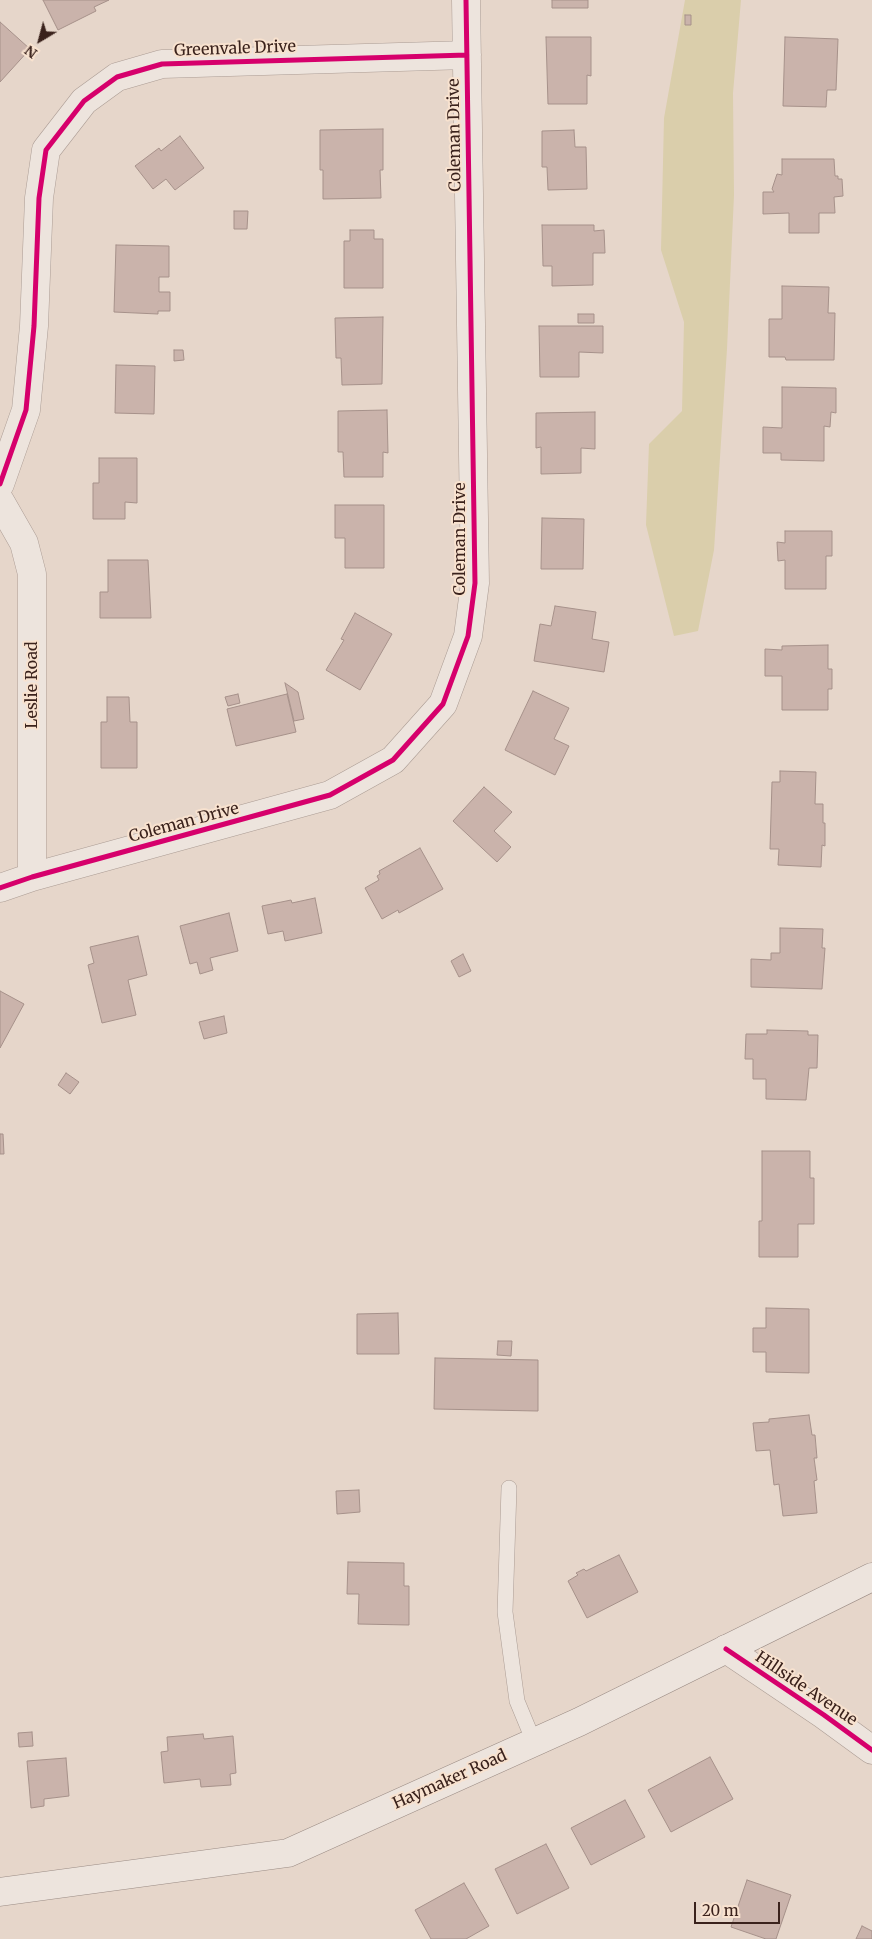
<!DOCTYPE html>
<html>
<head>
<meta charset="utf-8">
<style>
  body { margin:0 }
  #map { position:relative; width:872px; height:1939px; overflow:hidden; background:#e6d6ca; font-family:Merriweather,serif }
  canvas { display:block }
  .north { position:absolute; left:15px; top:15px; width:50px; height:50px; -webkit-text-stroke:4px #f8e2cf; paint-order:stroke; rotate:217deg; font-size:14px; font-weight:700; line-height:20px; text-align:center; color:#3a221c }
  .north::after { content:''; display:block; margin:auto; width:18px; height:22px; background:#3a221c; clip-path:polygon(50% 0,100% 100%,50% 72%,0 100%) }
  .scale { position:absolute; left:694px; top:1902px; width:86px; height:22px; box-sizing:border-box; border:2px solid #3a221c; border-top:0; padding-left:6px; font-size:15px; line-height:18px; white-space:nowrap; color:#3a221c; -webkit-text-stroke:4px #f8e2cf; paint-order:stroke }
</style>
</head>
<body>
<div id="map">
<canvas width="872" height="1939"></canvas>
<div class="north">N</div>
<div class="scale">20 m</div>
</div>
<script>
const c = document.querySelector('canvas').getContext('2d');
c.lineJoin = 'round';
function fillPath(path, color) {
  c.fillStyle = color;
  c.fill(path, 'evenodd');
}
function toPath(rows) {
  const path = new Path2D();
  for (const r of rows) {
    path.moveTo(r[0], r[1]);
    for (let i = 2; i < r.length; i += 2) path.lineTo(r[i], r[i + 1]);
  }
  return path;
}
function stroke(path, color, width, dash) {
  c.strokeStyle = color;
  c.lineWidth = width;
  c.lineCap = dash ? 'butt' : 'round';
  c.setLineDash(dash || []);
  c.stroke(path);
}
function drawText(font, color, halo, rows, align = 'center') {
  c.font = font + ' Merriweather,serif';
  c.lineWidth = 4;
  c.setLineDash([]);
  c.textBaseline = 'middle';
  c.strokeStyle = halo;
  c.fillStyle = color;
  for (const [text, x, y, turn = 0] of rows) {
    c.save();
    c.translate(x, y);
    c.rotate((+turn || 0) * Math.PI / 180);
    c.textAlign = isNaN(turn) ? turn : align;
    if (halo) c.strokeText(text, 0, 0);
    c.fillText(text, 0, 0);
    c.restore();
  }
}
const green = toPath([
  [685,0,741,0,733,93,734,195,727,349,714,550,698,631,674,636,646,525,649,444,682,411,684,322,661,250,664,118]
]);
const building = toPath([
  [43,0,109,0,94,7,96,11,58,30,43,0],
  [552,0,588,0,588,8,552,8,552,0],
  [685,15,691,15,691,25,685,25,685,15],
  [0,22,30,49,0,82,0,22],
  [546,37,591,37,591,76,587,75,587,104,548,104,546,37],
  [785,37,838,39,836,90,827,90,826,107,783,106,785,37],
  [383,129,383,170,380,170,381,198,323,199,323,170,320,170,320,130,383,129],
  [574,130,575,147,586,147,587,189,548,190,547,167,542,167,542,131,574,130],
  [180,136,204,168,175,190,166,179,153,189,135,166,159,148,161,151,180,136],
  [782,159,834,159,835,176,838,176,838,179,842,179,843,196,834,197,835,213,819,213,819,233,789,233,789,213,763,214,763,192,774,192,772,189,777,174,782,175,782,159],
  [234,211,248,211,247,229,234,229,234,211],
  [542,225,594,225,594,231,604,230,605,253,593,253,593,285,552,286,552,266,543,266,542,225],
  [350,230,374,230,374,239,383,239,383,288,344,288,344,241,350,241,350,230],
  [116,245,169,246,169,277,159,277,159,292,170,292,170,311,158,311,158,314,114,312,116,245],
  [782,286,829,287,828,313,835,313,834,360,786,360,785,357,769,357,769,319,782,319,782,286],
  [578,314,594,314,594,323,578,323,578,314],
  [383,317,382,384,342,385,341,358,336,358,335,318,383,317],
  [539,326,603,326,603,353,579,352,579,377,540,377,539,326],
  [174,350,183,350,184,360,174,361,174,350],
  [116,365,155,366,154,414,115,413,116,365],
  [782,387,836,388,836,413,831,412,830,427,824,426,824,461,781,460,781,453,763,453,763,427,782,428,782,387],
  [387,410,388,453,383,452,383,477,344,477,343,452,338,452,338,411,387,410],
  [595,412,595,449,581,448,581,473,541,474,541,447,536,448,536,413,595,412],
  [99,458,137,458,137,503,125,502,125,519,93,519,93,483,99,483,99,458],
  [335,505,384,505,384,568,345,568,345,538,335,538,335,505],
  [542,518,584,519,583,569,541,569,542,518],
  [785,531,832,531,832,556,826,556,826,589,785,589,785,560,778,561,777,542,785,543,785,531],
  [108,560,148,560,151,618,100,618,100,592,108,592,108,560],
  [555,606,596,612,592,639,609,642,604,672,534,661,540,624,551,626,555,606],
  [355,613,392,634,360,690,326,670,344,640,341,639,355,613],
  [828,645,828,669,832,669,832,689,828,689,828,710,782,710,782,676,765,676,765,649,782,650,782,646,828,645],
  [285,683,298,692,304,719,294,721,285,683],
  [533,691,569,708,554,739,569,746,555,775,505,750,533,691],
  [238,694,240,703,228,706,225,697,238,694],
  [287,694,296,732,236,746,227,709,287,694],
  [107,697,129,697,130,722,137,722,137,768,101,768,101,722,107,722,107,697],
  [780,771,816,772,815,804,823,804,823,823,825,823,825,846,822,845,821,867,778,865,779,849,770,849,772,782,780,782,780,771],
  [484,787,512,812,494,831,511,847,497,862,453,821,484,787],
  [420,848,443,889,399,913,398,910,382,919,365,888,379,880,377,876,380,874,379,871,420,848],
  [315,898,322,933,285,941,283,931,268,934,262,906,291,900,292,903,315,898],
  [229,913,238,951,210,958,213,970,200,974,197,962,190,964,180,926,229,913],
  [780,928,823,929,822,948,825,948,822,989,751,987,751,959,771,960,771,953,780,953,780,928],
  [138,936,147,975,128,980,136,1015,102,1023,88,965,94,963,90,947,138,936],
  [463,954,471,971,459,977,451,961,463,954],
  [0,991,24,1004,0,1048,0,991],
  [224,1016,227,1033,204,1039,199,1022,224,1016],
  [767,1030,808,1031,808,1035,818,1035,817,1068,809,1068,806,1100,766,1099,766,1079,753,1079,753,1059,745,1059,746,1034,767,1034,767,1030],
  [66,1073,79,1082,70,1094,58,1085,66,1073],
  [0,1134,3,1134,4,1154,0,1154,0,1134],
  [762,1151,810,1151,810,1178,814,1178,814,1224,798,1224,798,1257,759,1257,759,1221,762,1221,762,1151],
  [766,1308,809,1309,809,1373,766,1372,766,1352,753,1352,753,1328,766,1328,766,1308],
  [398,1313,399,1354,357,1354,357,1314,398,1313],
  [498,1341,512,1341,511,1356,497,1355,498,1341],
  [435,1358,538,1360,538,1411,434,1409,435,1358],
  [809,1415,812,1435,815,1435,817,1458,814,1458,817,1480,814,1481,817,1513,783,1516,779,1484,774,1485,770,1450,756,1451,753,1423,769,1422,769,1419,809,1415],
  [359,1490,360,1512,337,1514,336,1491,359,1490],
  [619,1555,638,1592,587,1618,568,1581,578,1575,576,1573,584,1569,586,1571,619,1555],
  [348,1562,404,1563,404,1586,409,1586,409,1625,358,1624,359,1594,347,1594,348,1562],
  [32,1732,33,1746,19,1747,18,1733,32,1732],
  [203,1734,204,1739,233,1736,236,1773,230,1774,231,1785,201,1787,200,1779,164,1783,161,1752,168,1751,167,1737,203,1734],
  [710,1757,733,1799,671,1832,648,1790,710,1757],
  [66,1758,69,1796,44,1799,44,1806,31,1808,27,1761,66,1758],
  [625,1800,645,1837,591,1865,571,1828,625,1800],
  [546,1844,569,1888,517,1914,495,1869,546,1844],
  [747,1880,791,1895,776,1939,766,1939,731,1927,747,1880],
  [464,1883,489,1926,466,1939,431,1939,415,1910,464,1883],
  [862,1926,872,1931,872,1939,856,1939,862,1926]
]);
const service = toPath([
  [509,1488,505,1612,517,1701,534,1742]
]);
const minor = toPath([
  [0,484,26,410,34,326,39,198,46,150,84,101,117,77,162,64,467,55],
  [0,501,24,543,32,574,32,877],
  [0,888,32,877,330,795,393,760,443,704,468,636,475,583,466,0],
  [726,1649,824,1715,872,1750]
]);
const secondary = toPath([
  [0,1892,288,1853,579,1722,872,1577]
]);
const cycleway = toPath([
  [0,484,26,410,34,326,39,198,46,150,84,101,117,77,162,64,467,55],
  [0,888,32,877,330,795,393,760,443,704,468,636,475,583,466,0],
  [726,1649,824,1715,872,1750]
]);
const streetNames = [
  ["Greenvale Drive",235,49,-2],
  ["Coleman Drive",455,135,-91],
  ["Coleman Drive",460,539,-90],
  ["Leslie Road",32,685,-90],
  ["Coleman Drive",184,823,-15],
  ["Hillside Avenue",806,1689,34],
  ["Haymaker Road",450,1780,-24]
];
fillPath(green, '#daceab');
fillPath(building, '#cab3ab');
stroke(building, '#a6918a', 1);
stroke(service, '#ab9c94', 16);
stroke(minor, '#ab9c94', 29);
stroke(secondary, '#9a8b84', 29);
stroke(service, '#ede4dd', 15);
stroke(minor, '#ede4dd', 28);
stroke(secondary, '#ede4dd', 28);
stroke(cycleway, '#d6006c', 5);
drawText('16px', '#3a221c', '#f8e2cf', streetNames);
</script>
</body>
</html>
